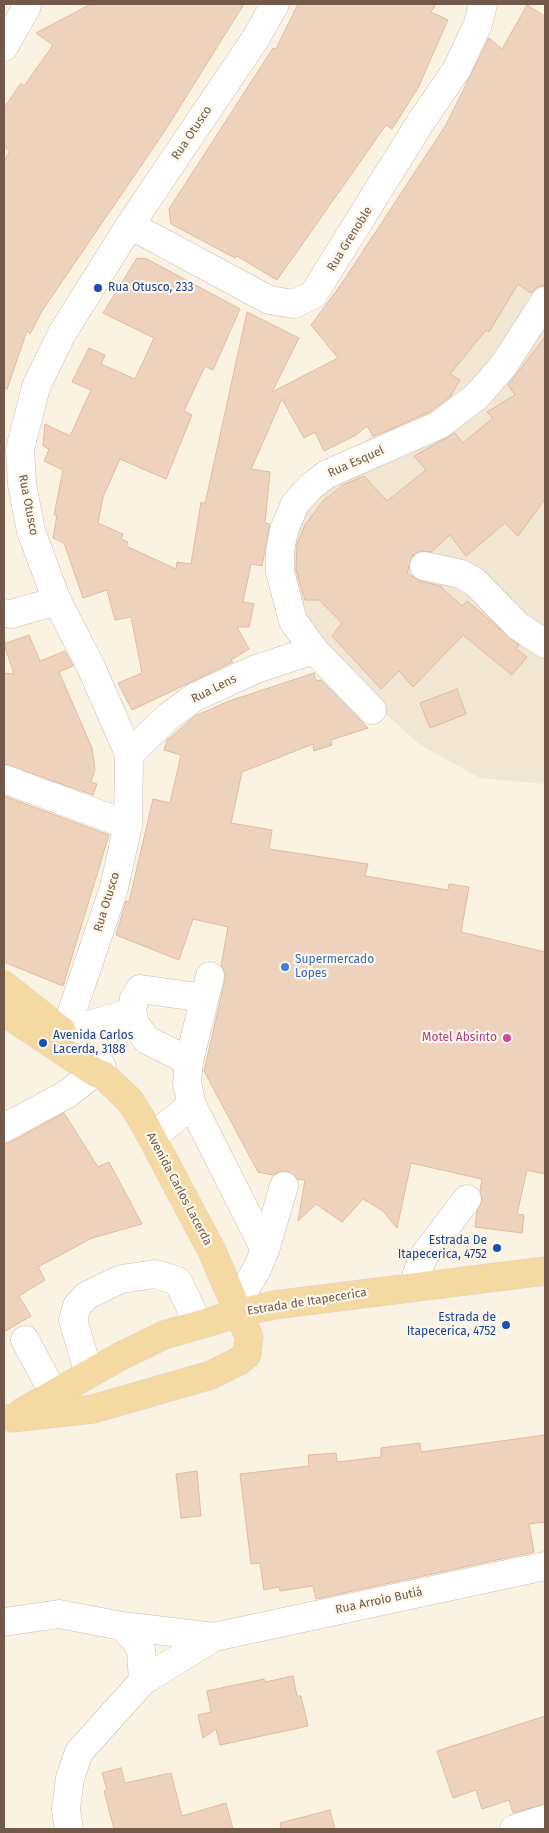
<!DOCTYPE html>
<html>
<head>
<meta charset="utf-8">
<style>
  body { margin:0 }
  #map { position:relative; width:549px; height:1833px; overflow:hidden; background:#faf3e4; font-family:"Fira Sans",sans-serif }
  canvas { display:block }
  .frame { position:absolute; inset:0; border:5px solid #715a4c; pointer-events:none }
</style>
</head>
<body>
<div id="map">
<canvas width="549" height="1833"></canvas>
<div class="frame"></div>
</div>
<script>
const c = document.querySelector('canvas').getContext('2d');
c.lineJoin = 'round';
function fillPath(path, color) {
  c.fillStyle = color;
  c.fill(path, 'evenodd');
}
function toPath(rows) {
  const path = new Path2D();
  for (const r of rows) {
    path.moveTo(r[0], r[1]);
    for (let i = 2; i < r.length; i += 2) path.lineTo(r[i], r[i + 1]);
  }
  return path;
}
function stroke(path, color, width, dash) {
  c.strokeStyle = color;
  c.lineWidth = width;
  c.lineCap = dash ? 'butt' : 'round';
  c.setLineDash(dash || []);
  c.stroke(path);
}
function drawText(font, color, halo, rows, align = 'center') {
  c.font = font + ' "Fira Sans",sans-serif';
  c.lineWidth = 4.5;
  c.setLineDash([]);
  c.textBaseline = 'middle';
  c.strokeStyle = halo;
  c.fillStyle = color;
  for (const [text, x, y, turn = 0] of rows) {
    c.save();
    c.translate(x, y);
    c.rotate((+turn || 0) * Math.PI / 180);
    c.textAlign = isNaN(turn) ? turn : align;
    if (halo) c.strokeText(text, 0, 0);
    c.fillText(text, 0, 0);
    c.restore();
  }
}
const residential = toPath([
  [545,239,545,784,480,778,419,744,351,682,291,604,291,526]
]);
const building = toPath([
  [91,4,244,4,166,129,42,311,30,334,27,331,7,389,4,389,4,161,10,151,4,146,4,108,21,83,24,86,53,45,36,33,91,4],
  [298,4,436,4,431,12,448,20,418,88,392,129,386,125,277,280,237,256,235,258,171,224,169,209,273,48,276,49,298,4],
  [527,5,545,16,545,285,537,287,531,293,518,284,489,332,486,330,450,374,460,380,450,397,431,411,391,429,373,436,367,426,356,435,324,451,315,432,304,438,282,399,251,469,270,472,265,523,270,524,262,566,251,564,243,602,254,604,249,627,237,627,249,649,231,660,233,662,132,710,118,683,142,673,131,617,115,620,107,590,83,598,64,543,53,538,57,515,54,515,63,470,44,461,49,449,43,446,45,424,70,436,91,390,72,382,89,348,105,355,101,364,135,379,154,338,103,313,137,258,147,259,240,309,213,370,205,366,184,411,192,415,166,479,120,459,103,497,98,523,123,534,121,539,128,542,126,546,176,569,177,562,191,564,201,502,205,504,247,312,299,338,272,392,338,358,311,325,340,286,446,125,489,38,502,49,527,5],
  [545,337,545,499,518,536,505,523,466,556,450,535,431,552,420,551,413,555,407,573,420,581,440,586,462,606,467,601,519,645,516,649,527,657,512,675,463,635,413,687,399,671,381,689,332,636,342,623,319,600,305,600,296,570,297,544,305,525,323,501,343,485,364,476,387,501,426,470,414,456,455,433,463,443,493,418,487,412,515,395,508,385,545,337],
  [29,635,40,661,65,651,73,666,59,672,92,748,95,769,91,782,97,784,93,795,4,764,4,673,14,674,4,644,29,635],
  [314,673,316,681,321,680,368,728,331,740,332,745,314,751,313,744,242,772,231,823,272,830,269,849,368,864,365,876,448,890,449,884,469,887,461,932,545,952,545,1174,527,1170,517,1214,524,1215,522,1233,475,1227,477,1211,482,1201,480,1191,482,1179,411,1163,397,1228,383,1211,363,1199,342,1222,316,1204,298,1221,305,1180,297,1179,288,1171,280,1171,273,1175,258,1172,204,1071,225,980,225,972,221,966,228,927,193,919,179,960,116,935,126,901,129,902,153,799,170,803,181,755,164,750,167,740,195,716,229,701,314,673],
  [457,689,466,714,430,728,420,703,457,689],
  [4,796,109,835,63,986,4,962,4,796],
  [64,1113,98,1167,109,1162,142,1224,92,1238,38,1267,45,1280,19,1296,31,1316,4,1332,4,1144,11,1142,64,1113],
  [545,1435,545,1522,529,1524,534,1552,316,1599,313,1586,280,1591,279,1587,264,1590,260,1563,251,1564,240,1474,309,1466,308,1455,336,1453,337,1462,381,1457,381,1448,420,1443,421,1452,545,1435],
  [197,1471,201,1516,181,1518,176,1474,197,1471],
  [293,1676,297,1696,301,1696,308,1726,220,1745,216,1729,203,1738,198,1715,211,1712,207,1691,264,1679,265,1682,293,1676],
  [545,1716,545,1804,513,1813,509,1800,482,1809,476,1790,453,1798,437,1751,545,1716],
  [121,1768,125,1783,171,1773,182,1816,226,1803,233,1829,114,1829,104,1791,107,1790,102,1773,121,1768],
  [330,1810,335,1829,281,1829,280,1823,330,1810]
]);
const minor = toPath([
  [4,47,27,6],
  [130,225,269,300,294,304,313,295,420,123,457,69,478,24,483,4],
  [424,566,461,574,475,582,518,626,545,644],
  [4,613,11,614,57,601],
  [372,710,314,650,293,621,280,572,280,551,284,530,295,504,310,487,327,474,439,425,477,396,504,365,545,301],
  [129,754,169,716,195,697,256,669,314,650],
  [4,779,128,825],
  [210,976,189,1061,187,1083,192,1105,265,1250,257,1269,236,1304],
  [64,1033,132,1012],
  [60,1047,114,888,128,825,129,754,91,667,57,601,31,531,22,484,20,449,36,387,61,335,130,225,256,38,275,4],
  [189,1061,147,1040,135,1024,132,1012,134,998,140,989,204,998],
  [4,1128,67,1094,102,1067],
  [152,1137,192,1105],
  [265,1250,284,1186],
  [413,1286,423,1257,467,1199],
  [25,1340,54,1394],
  [89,1374,73,1320,77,1306,86,1296,121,1279,155,1274,178,1281,198,1324],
  [4,1622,59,1614,122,1626,214,1637,545,1566],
  [122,1626,135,1640,141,1650,143,1681],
  [69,1829,66,1809,70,1778,79,1752,143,1681,214,1637],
  [514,1829,545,1819]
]);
const major = toPath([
  [4,985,62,1031],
  [4,1012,96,1073,103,1075,130,1101,144,1123,212,1251,249,1337,247,1354,239,1361,211,1375,93,1409,12,1418],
  [22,1412,119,1357,164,1335,240,1313,274,1305,545,1271]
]);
const markers = [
  [98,288,5,"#1a4fb4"],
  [285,967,5,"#3f7fe0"],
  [507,1038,5,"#d1479c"],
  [43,1043,5,"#1a4fb4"],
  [497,1248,5,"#1a4fb4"],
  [506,1325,5,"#1a4fb4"]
];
const streetNames = [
  ["Rua Otusco",192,133,-56],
  ["Rua Grenoble",350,239,-58],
  ["Rua Esquel",356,462,-24],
  ["Rua Otusco",28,505,79],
  ["Rua Lens",214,689,-27],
  ["Rua Otusco",107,902,-73],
  ["Avenida Carlos Lacerda",179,1189,62],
  ["Estrada de Itapecerica",307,1302,-9],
  ["Rua Arroio Butiá",379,1601,-12]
];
const transitNames = [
  ["Rua Otusco, 233",108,288],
  ["Avenida Carlos",53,1036],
  ["Lacerda, 3188",53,1050],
  ["Estrada De",487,1241,"right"],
  ["Itapecerica, 4752",487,1255,"right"],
  ["Estrada de",496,1318,"right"],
  ["Itapecerica, 4752",496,1332,"right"]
];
const shopNames = [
  ["Supermercado",295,960],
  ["Lopes",295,974]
];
const hotelNames = [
  ["Motel Absinto",497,1038]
];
fillPath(residential, '#f1e5d3');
fillPath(building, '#edd3be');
stroke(building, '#dfbaa0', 1);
stroke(minor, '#cbbbac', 29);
stroke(major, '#dad4d0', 29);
stroke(minor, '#fff', 28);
stroke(major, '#f4d9a2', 28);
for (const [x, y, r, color] of markers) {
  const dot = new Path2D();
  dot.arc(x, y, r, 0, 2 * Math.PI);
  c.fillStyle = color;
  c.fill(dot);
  stroke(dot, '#fdf7ea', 2);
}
drawText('12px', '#715a4c', '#fdf7ea', streetNames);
drawText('12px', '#164399', '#fdf7ea', transitNames, 'left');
drawText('12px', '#366cbe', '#fdf7ea', shopNames, 'left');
drawText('12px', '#b23c85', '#fdf7ea', hotelNames, 'right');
</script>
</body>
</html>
